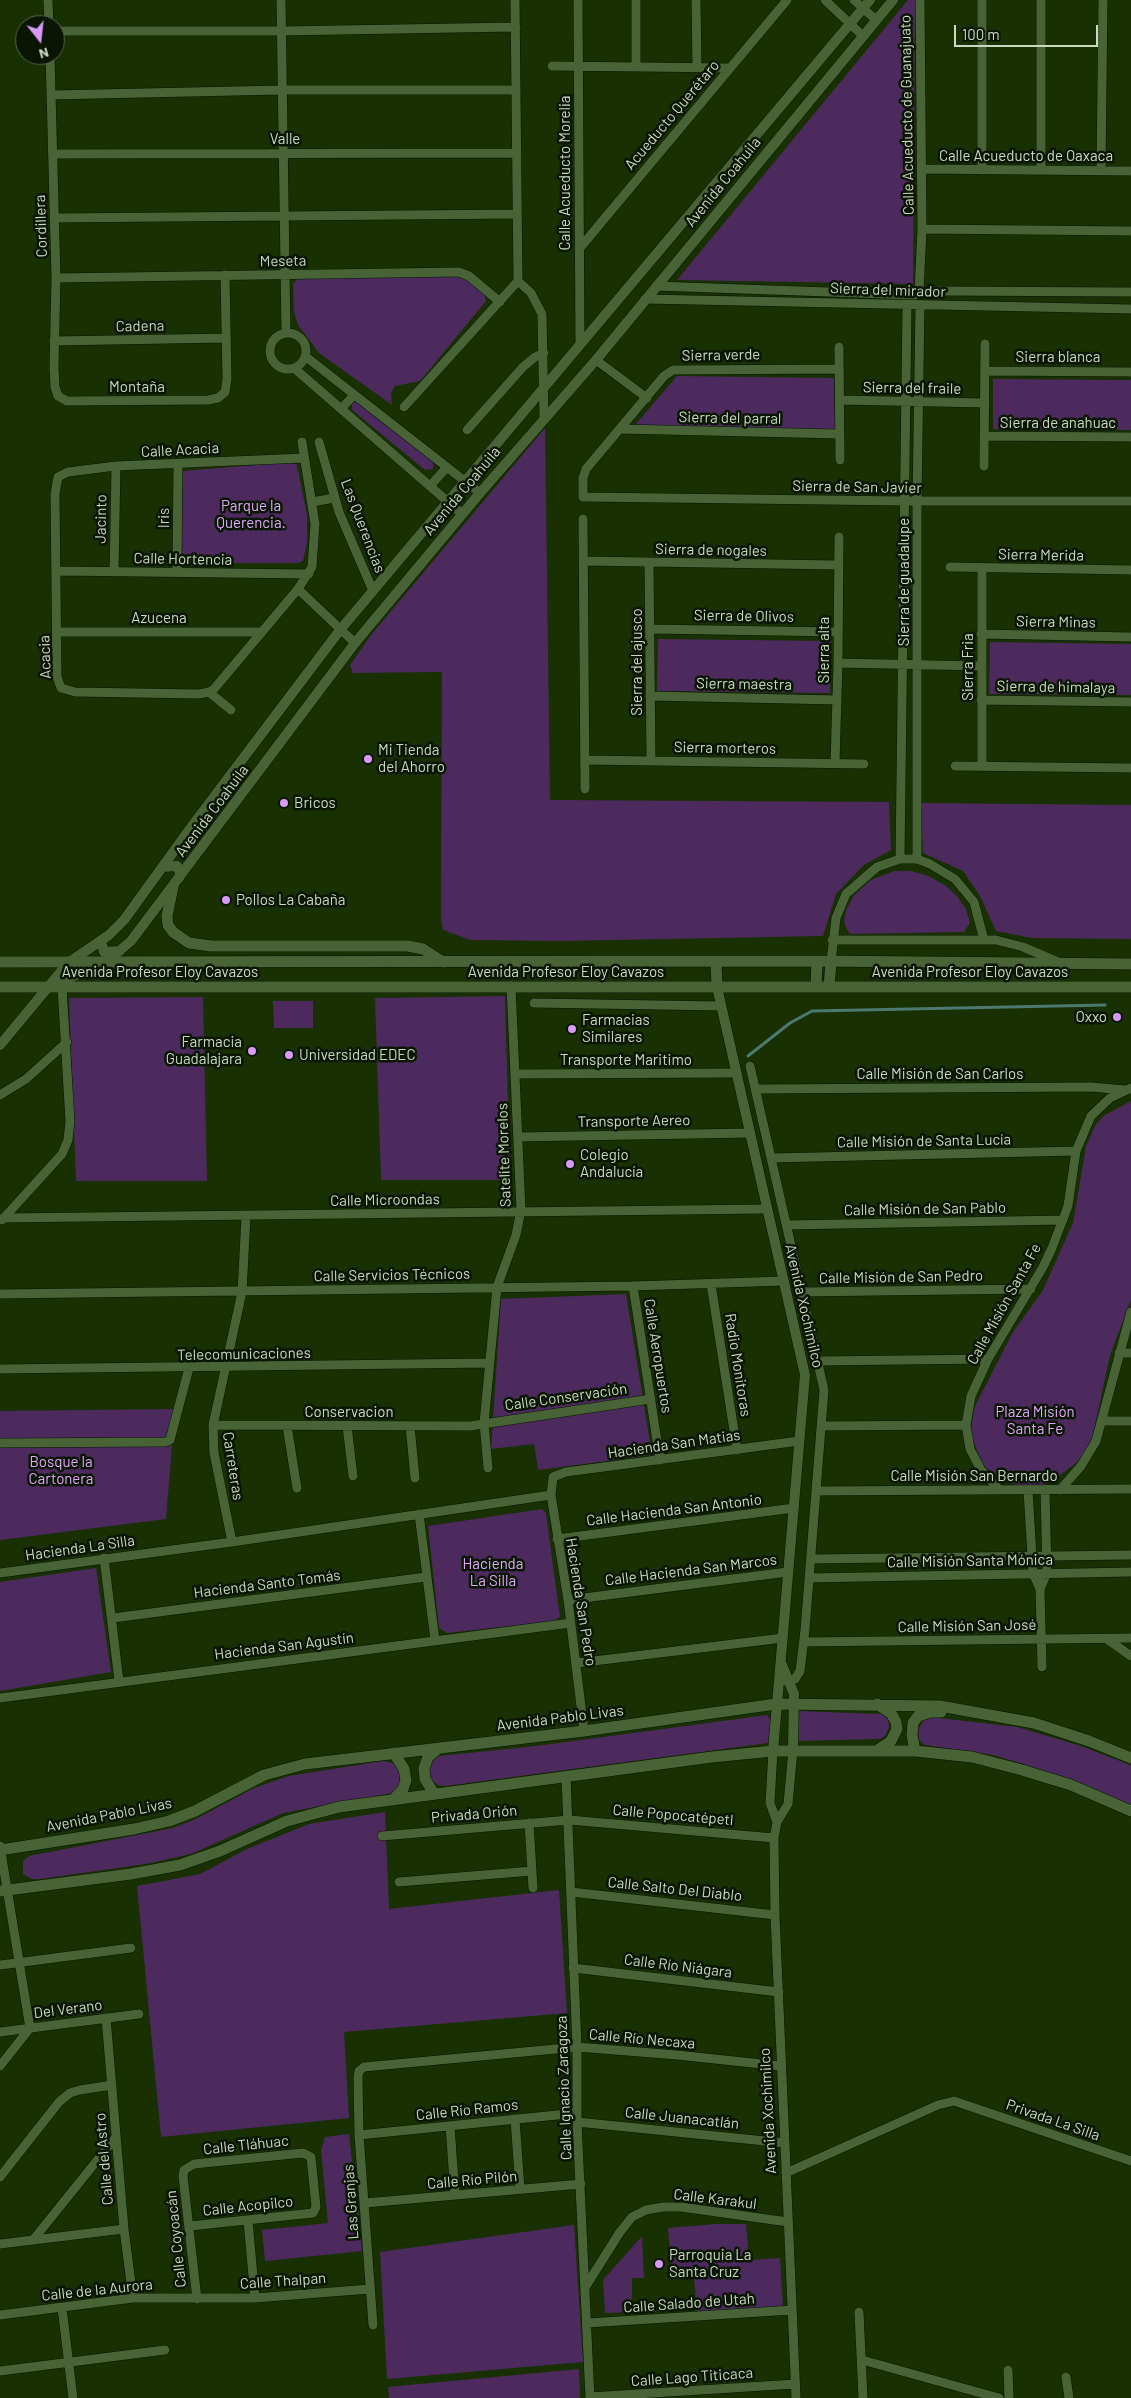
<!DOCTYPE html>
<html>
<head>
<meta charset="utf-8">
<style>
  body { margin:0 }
  #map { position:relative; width:1131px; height:2398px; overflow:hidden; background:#183002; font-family:Barlow,sans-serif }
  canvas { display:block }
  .north { position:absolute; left:15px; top:15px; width:50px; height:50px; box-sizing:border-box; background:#0a1504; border:1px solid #57644f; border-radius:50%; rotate:164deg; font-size:14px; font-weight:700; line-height:20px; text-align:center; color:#cadac0 }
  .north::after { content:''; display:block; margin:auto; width:18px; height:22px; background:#d89af8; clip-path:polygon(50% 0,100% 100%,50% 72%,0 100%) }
  .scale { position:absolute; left:954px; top:25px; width:144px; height:22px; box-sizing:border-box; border:2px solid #cadac0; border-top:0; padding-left:6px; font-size:15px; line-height:18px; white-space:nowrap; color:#cadac0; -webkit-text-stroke:4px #0a1504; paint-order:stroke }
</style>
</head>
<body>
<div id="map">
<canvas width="1131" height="2398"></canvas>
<div class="north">N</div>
<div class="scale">100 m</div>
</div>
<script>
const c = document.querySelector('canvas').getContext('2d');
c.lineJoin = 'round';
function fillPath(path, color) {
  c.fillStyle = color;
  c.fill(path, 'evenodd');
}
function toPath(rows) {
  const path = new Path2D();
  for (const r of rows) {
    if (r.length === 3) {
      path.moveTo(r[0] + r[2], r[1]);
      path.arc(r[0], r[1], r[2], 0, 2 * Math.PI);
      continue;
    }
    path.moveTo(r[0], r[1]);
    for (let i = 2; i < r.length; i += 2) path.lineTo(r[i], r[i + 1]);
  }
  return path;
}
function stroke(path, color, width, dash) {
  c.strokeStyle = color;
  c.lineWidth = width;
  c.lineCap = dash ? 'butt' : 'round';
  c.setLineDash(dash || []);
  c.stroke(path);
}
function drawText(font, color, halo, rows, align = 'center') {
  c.font = font + ' Barlow,sans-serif';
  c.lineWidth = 5;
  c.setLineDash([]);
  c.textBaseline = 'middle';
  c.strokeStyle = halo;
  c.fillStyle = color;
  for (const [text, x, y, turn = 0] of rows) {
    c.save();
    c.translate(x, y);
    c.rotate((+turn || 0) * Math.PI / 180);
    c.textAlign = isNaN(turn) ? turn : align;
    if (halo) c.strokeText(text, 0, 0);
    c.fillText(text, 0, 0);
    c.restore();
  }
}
const green = toPath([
  [908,0,915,0,913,284,677,280],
  [458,276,468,280,481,292,485,296,486,301,420,381,395,386,391,393,392,405,319,353,298,325,294,312,293,283,301,277],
  [677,376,834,378,835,430,635,425],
  [993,379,1131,380,1131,430,993,429],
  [357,400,433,462,433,469,425,470,352,410,352,403],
  [545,428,550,800,889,802,891,850,864,865,836,894,823,936,562,941,470,940,443,930,441,918,442,672,353,673,350,665,371,635],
  [291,462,297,465,307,515,307,543,303,561,298,563,185,563,182,560,181,539,183,471],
  [658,639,831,641,830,693,657,691],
  [990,642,1131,644,1131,695,989,694],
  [921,803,1131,805,1131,939,1032,938,996,931,980,896,963,871,923,853],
  [894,871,911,871,929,876,946,886,957,896,966,909,970,923,964,932,850,934,846,928,844,920,846,910,854,895,871,880],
  [505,996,510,1180,381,1180,375,998],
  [203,997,207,1181,76,1181,69,998],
  [273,1001,313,1001,313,1028,274,1028],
  [1131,1101,1131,1300,1110,1355,1092,1439,1086,1452,1076,1463,1054,1480,1043,1485,1021,1487,1008,1482,984,1467,972,1439,971,1426,975,1406,1013,1332,1043,1290,1073,1223,1086,1146,1096,1124,1105,1115],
  [626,1294,652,1455,538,1470,534,1444,491,1449,501,1299],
  [175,1409,166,1519,0,1540,0,1411],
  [542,1509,546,1513,560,1617,554,1621,447,1633,439,1628,428,1526],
  [96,1568,111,1672,0,1691,0,1582],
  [799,1711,881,1714,888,1719,889,1727,885,1736,880,1739,797,1741],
  [767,1715,771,1720,768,1743,445,1786,438,1785,430,1779,429,1766,434,1759,439,1756,536,1746],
  [930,1717,1017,1727,1081,1746,1125,1763,1131,1766,1131,1805,1081,1783,1020,1763,993,1755,925,1745,919,1740,918,1730,924,1719],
  [383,1761,393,1763,400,1772,399,1786,391,1793,283,1813,191,1854,145,1864,40,1879,32,1879,23,1874,23,1861,29,1856,173,1828,196,1819,254,1788,289,1776],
  [385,1812,389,1909,559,1890,567,2013,344,2032,349,2118,161,2137,137,1886,200,1874,247,1849,309,1824],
  [349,2134,362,2251,265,2261,262,2230,328,2223,321,2150,325,2137],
  [716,2224,746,2224,749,2260,780,2258,783,2307,697,2312,694,2279,672,2276,668,2228],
  [574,2225,583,2362,387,2379,380,2252],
  [642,2236,644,2278,632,2278,632,2312,605,2313,603,2280],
  [579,2369,580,2398,389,2398,388,2387]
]);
const stream = toPath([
  [748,1056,790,1023,812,1011,1105,1005]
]);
const minor = toPath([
  [48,0,49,25],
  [281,0,286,333],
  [578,0,580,345],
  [636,0,636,66],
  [696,0,697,67],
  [825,0,863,36],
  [854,0,876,20],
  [55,31,281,31,516,27],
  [50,55,56,278,54,367,55,387,58,396,67,401,208,400,218,398,225,392,227,379,225,275],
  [552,66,729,68],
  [51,95,282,90,516,90],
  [53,154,517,153],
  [922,169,1131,171],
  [1101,169,1103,0],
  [982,170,982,0],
  [1041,170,1041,0],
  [54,218,517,214],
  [922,229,1131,231],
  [579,249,787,0],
  [56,278,459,272,469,276,500,302],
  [518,281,531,293,542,314,544,418],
  [656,286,914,295,919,293,922,229,920,0],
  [935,291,1131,292],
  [645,299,1131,309],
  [288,351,18],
  [54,341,226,338],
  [839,347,840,460],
  [305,356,480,493],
  [596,360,647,398],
  [294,368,462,514],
  [839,369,673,370,664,376,586,469,583,478,583,497,905,501,1131,501],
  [985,371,1131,372],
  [839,400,985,403],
  [404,407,518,281,515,0],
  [341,409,354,395],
  [621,429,839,434],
  [467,430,523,367,535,357,544,353],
  [985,436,1131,437],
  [302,442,315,524,312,567,298,589,214,689,209,692,199,694,75,692,61,688,57,677,55,494,58,477,68,472,116,466,304,458],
  [319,442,339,512,373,591],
  [984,466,985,344],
  [430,486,447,467],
  [312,502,334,498],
  [583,519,585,789],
  [584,561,838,565],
  [649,563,651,760],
  [950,567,1131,570],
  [982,568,982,766],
  [57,571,309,574],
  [114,572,116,466],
  [177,572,178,464],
  [298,589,355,643],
  [651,629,838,632],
  [58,632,260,632],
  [981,634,1131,637],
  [838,663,981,666],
  [209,692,231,710],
  [650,696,837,700],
  [981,700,1131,702],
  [585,760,864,764],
  [835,763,838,663,839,537],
  [955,766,1131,768],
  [900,859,907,305],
  [917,859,917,501,920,305],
  [832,940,996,940,1023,947,1058,962],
  [831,962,836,918,846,894,877,867,900,859,917,859,930,864,955,879,974,902,984,940],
  [534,1003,721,1006],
  [750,1066,824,1390,805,1630,800,1671,795,1679,782,1681],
  [515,1074,737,1073],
  [756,1089,1091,1087,1125,1090],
  [0,1095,26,1079,67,1042],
  [518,1137,750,1133],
  [772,1158,1076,1151],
  [3,1218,766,1209],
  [2,1220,62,1154,68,1140,70,1121,62,987],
  [787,1225,1063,1220],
  [711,1284,737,1450],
  [633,1286,660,1460],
  [801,1292,1031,1289],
  [0,1294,633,1286,784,1281],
  [1119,1353,1131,1353],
  [818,1361,988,1359],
  [0,1369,489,1363],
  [1102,1421,1131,1421],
  [213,1425,470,1426,651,1399],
  [287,1426,297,1488],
  [347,1426,353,1476],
  [410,1426,415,1478],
  [822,1426,966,1425],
  [0,1443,166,1442,170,1440,189,1368],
  [488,1468,484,1423,497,1287,516,1235,521,1210,511,986],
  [999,1489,981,1470,970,1449,966,1425,971,1396,988,1359,1043,1267,1052,1248,1068,1206,1076,1151,1091,1116,1110,1098,1131,1088],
  [1028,1490,1033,1573,1040,1589,1042,1667],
  [1060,1490,1081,1466,1096,1441,1131,1312],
  [816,1491,1131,1489],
  [419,1514,435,1640],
  [557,1539,794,1508],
  [232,1542,214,1453,213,1425,242,1292,246,1217],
  [104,1558,119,1681],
  [811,1559,1131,1555],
  [0,1573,232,1542,551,1495],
  [809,1578,1131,1572],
  [1040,1589,1047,1573,1045,1490],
  [568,1600,788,1572],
  [113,1618,426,1577],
  [1107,1639,1131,1656],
  [804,1642,1131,1638],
  [577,1663,783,1638],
  [0,1698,571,1623],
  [584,1731,568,1600,551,1495,553,1477,566,1472,799,1441],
  [793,1750,788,1804,777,1822,774,1838,775,1915,796,2398],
  [773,1751,770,1803,777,1822],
  [566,1777,577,2047,577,2122,590,2398],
  [529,1823,533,1888],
  [382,1836,569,1820,774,1838],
  [0,1846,30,2028,0,2066],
  [399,1882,532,1871],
  [571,1892,775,1915],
  [0,1965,131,1948],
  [573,1968,779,1992],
  [106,2018,124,2229,133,2298],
  [0,2032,139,2014],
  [515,2119,520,2189],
  [577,2122,785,2143],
  [450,2126,455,2195],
  [359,2135,577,2113],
  [786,2173,938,2105,954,2101,1131,2161],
  [0,2177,59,2102,70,2093,80,2090,112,2085],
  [365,2203,581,2184],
  [248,2221,255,2298],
  [190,2226,313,2213,316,2207,311,2157,303,2153,194,2164,184,2170,183,2176,197,2299],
  [33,2240,116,2137],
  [0,2244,124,2229],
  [586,2286,620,2232,632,2217,646,2210,663,2207,681,2207,788,2222],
  [62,2308,73,2398],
  [859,2312,863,2398],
  [0,2315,133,2298,255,2298,370,2289],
  [587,2323,792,2310],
  [373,2325,359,2135,358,2077,359,2071,364,2067,577,2047,677,2055,781,2066],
  [862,2360,999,2398],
  [1008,2370,1009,2398],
  [0,2371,165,2350],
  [1066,2377,1069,2398],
  [590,2397,795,2384]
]);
const tertiary = toPath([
  [162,867,177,866,180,873,179,878],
  [101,941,104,952,120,951],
  [49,986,105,963,131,941,355,643,480,493,596,360,893,0],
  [717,987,805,1375,773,1751],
  [0,1045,68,963,109,935,124,920,192,826,340,630,870,0],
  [782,1665,794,1694,793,1750]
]);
const secondary = toPath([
  [173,887,167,916,168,925,173,932,189,943,211,946,408,946,423,949,443,962],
  [0,962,817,961,1131,964],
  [716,962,717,987],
  [0,987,1131,987],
  [816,987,817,961],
  [829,987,831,962],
  [876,1751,891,1741,897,1729,896,1722,891,1713,877,1704],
  [915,1751,912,1735,913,1723,918,1716,931,1712,941,1712],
  [434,1794,425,1779,424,1768,428,1757,439,1748],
  [393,1800,403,1789,406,1780,404,1769,394,1753],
  [0,1850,134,1829,169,1821,195,1811,264,1775,305,1764,584,1731,776,1704,940,1706,1034,1723,1089,1741,1131,1758],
  [0,1891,131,1874,180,1865,220,1851,287,1821,339,1807,712,1757,773,1751,915,1751,972,1757,1022,1770,1071,1785,1131,1811]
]);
const markers = [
  [368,759,5,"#d89af8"],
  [284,803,5,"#d89af8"],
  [226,900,5,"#d89af8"],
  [1117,1017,5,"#d89af8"],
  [572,1029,5,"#d89af8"],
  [252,1051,5,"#d89af8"],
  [289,1055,5,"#d89af8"],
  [570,1164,5,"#d89af8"],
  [659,2264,5,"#d89af8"]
];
const streetNames = [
  ["Acueducto Querétaro",672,115,-50],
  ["Calle Acueducto de Guanajuato",907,115,-91],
  ["Valle",285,139],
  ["Calle Acueducto de Oaxaca",1026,156],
  ["Calle Acueducto Morelia",565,173,-90],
  ["Avenida Coahuila",723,182,-51],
  ["Cordillera",41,226,-92],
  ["Meseta",283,261,-1],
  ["Sierra del mirador",888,290,2],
  ["Cadena",140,326,-1],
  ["Sierra verde",721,355,-1],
  ["Sierra blanca",1058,357],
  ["Montaña",137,387],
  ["Sierra del fraile",912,388,1],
  ["Sierra del parral",730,418,1],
  ["Sierra de anahuac",1058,423],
  ["Calle Acacia",180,450,-3],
  ["Sierra de San Javier",857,487,1],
  ["Avenida Coahuila",462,491,-50],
  ["Iris",164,518,-90],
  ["Jacinto",101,519,-89],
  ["Las Querencias",363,526,69],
  ["Sierra de nogales",711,550,1],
  ["Sierra Merida",1041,555,1],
  ["Calle Hortencia",183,559,1],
  ["Sierra de guadalupe",904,582,-90],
  ["Sierra de Olivos",744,616,1],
  ["Azucena",159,618],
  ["Sierra Minas",1056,622,1],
  ["Sierra alta",824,650,-90],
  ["Acacia",45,657,-92],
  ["Sierra del ajusco",637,662,-90],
  ["Sierra Fria",968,667,-90],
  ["Sierra maestra",744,684,1],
  ["Sierra de himalaya",1056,687,1],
  ["Sierra morteros",725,748,1],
  ["Avenida Coahuila",212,811,-53],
  ["Avenida Profesor Eloy Cavazos",160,972],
  ["Avenida Profesor Eloy Cavazos",566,972],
  ["Avenida Profesor Eloy Cavazos",970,972],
  ["Transporte Maritimo",626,1060],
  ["Calle Misión de San Carlos",940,1074],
  ["Transporte Aereo",634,1121,-1],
  ["Calle Misión de Santa Lucía",924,1141,-1],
  ["Satelite Morelos",504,1155,-92],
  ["Calle Microondas",385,1200,-1],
  ["Calle Misión de San Pablo",925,1209,-1],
  ["Calle Servicios Técnicos",392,1275,-1],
  ["Calle Misión de San Pedro",901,1277,-1],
  ["Calle Misión Santa Fe",1004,1304,-61],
  ["Avenida Xochimilco",804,1306,77],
  ["Telecomunicaciones",244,1354,-1],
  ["Calle Aeropuertos",658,1356,81],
  ["Radio Monitoras",738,1365,81],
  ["Calle Conservación",566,1397,-8],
  ["Conservacion",349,1412],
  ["Hacienda San Matias",674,1444,-8],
  ["Carreteras",233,1466,81],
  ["Calle Misión San Bernardo",974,1476],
  ["Calle Hacienda San Antonio",674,1510,-7],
  ["Hacienda La Silla",80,1548,-8],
  ["Calle Misión Santa Mónica",970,1561,-1],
  ["Calle Hacienda San Marcos",691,1570,-7],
  ["Hacienda Santo Tomás",267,1584,-7],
  ["Hacienda San Pedro",581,1602,81],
  ["Calle Misión San José",967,1626,-1],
  ["Hacienda San Agustín",284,1646,-7],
  ["Avenida Pablo Livas",560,1718,-7],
  ["Privada Orión",474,1814,-5],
  ["Avenida Pablo Livas",109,1815,-11],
  ["Calle Popocatépetl",673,1815,5],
  ["Calle Salto Del Diablo",675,1889,6],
  ["Calle Río Niágara",678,1966,7],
  ["Del Verano",68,2009,-7],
  ["Calle Río Necaxa",642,2039,5],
  ["Calle Ignacio Zaragoza",564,2088,-92],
  ["Calle Río Ramos",467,2110,-6],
  ["Avenida Xochimilco",768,2111,-93],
  ["Calle Juanacatlán",682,2118,6],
  ["Privada La Silla",1053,2120,19],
  ["Calle Tláhuac",246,2145,-6],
  ["Calle del Astro",104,2159,-95],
  ["Calle Río Pilón",472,2180,-5],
  ["Calle Karakul",715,2199,7],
  ["Las Granjas",351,2202,-94],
  ["Calle Acopilco",248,2206,-6],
  ["Calle Coyoacán",176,2239,-96],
  ["Calle Thalpan",283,2281,-4],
  ["Calle de la Aurora",97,2290,-6],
  ["Calle Salado de Utah",689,2303,-4],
  ["Calle Lago Titicaca",692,2377,-4]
];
const parkNames = [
  ["Parque la",251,506],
  ["Querencia.",251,523],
  ["Plaza Misión",1035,1412],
  ["Santa Fe",1035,1429],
  ["Bosque la",61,1462],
  ["Cartonera",61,1479],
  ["Hacienda",493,1564],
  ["La Silla",493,1581]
];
const poiNames = [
  ["Mi Tienda",378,750],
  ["del Ahorro",378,767],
  ["Bricos",294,803],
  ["Pollos La Cabaña",236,900],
  ["Oxxo",1107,1017,"right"],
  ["Farmacias",582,1020],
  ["Similares",582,1037],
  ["Farmacia",242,1042,"right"],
  ["Guadalajara",242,1059,"right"],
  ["Universidad EDEC",299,1055],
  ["Colegio",580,1155],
  ["Andalucía",580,1172],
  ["Parroquia La",669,2255],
  ["Santa Cruz",669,2272]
];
fillPath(green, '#4c2a5d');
stroke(stream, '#4c7971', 3);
stroke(minor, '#051600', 10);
stroke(tertiary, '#051600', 11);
stroke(secondary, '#051600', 12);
stroke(minor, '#486335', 9);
stroke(tertiary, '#486335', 10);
stroke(secondary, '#486335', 11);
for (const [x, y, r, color] of markers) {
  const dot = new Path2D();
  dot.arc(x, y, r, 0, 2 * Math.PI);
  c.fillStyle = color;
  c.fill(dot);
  stroke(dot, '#0a1504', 2);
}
drawText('15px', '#cadac0', '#0a1504', streetNames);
drawText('15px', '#e0a9fd', '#0a1504', parkNames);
drawText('15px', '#cadac0', '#0a1504', poiNames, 'left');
</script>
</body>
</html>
